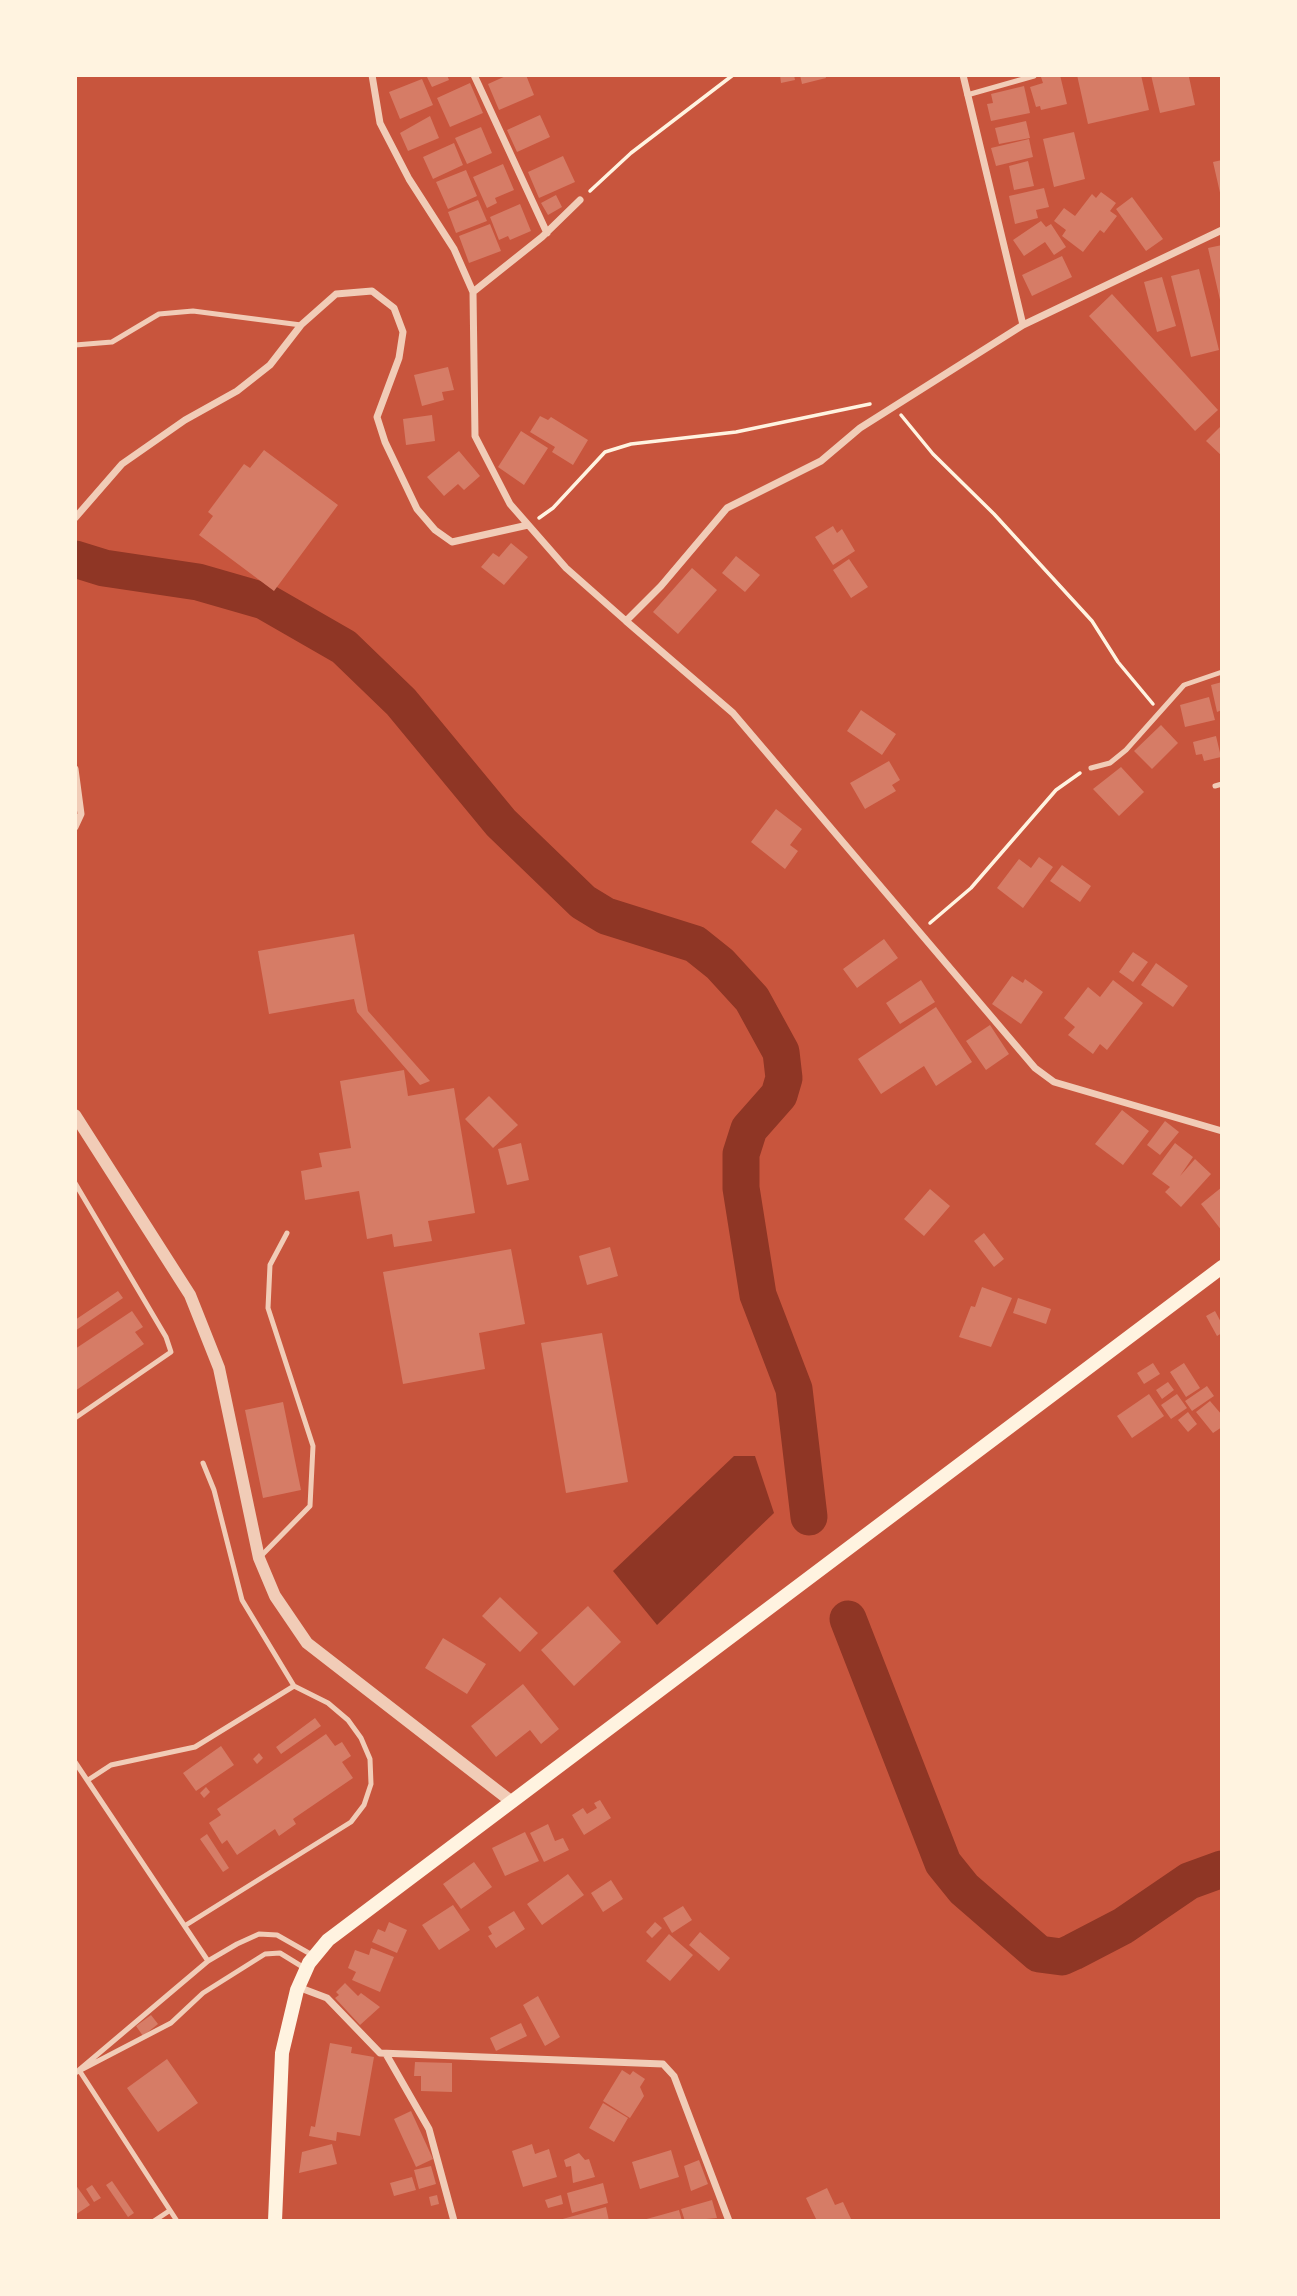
<!DOCTYPE html>
<html>
<head>
<meta charset="utf-8">
<style>
  body { margin:0 }
  #map { position:relative; width:1297px; height:2296px; overflow:hidden; background:#c8553d; font-family:"Noto Sans",sans-serif }
  canvas { display:block }
  .frame { position:absolute; inset:0; border:77px solid #fff3e0; pointer-events:none }
</style>
</head>
<body>
<div id="map">
<canvas width="1297" height="2296"></canvas>
<div class="frame"></div>
</div>
<script>
const c = document.querySelector('canvas').getContext('2d');
c.lineJoin = 'round';
function fillPath(path, color) {
  c.fillStyle = color;
  c.fill(path, 'evenodd');
}
function toPath(rows) {
  const path = new Path2D();
  for (const r of rows) {
    path.moveTo(r[0], r[1]);
    for (let i = 2; i < r.length; i += 2) path.lineTo(r[i], r[i + 1]);
  }
  return path;
}
function stroke(path, color, width, dash) {
  c.strokeStyle = color;
  c.lineWidth = width;
  c.lineCap = dash ? 'butt' : 'round';
  c.setLineDash(dash || []);
  c.stroke(path);
}
const water = toPath([
  [734,1456,755,1456,774,1513,657,1625,613,1571]
]);
const river = toPath([
  [75,559,104,568,198,582,264,601,344,647,401,702,501,823,583,902,606,916,695,944,720,964,752,999,781,1052,784,1078,779,1095,749,1129,741,1154,741,1188,758,1295,794,1389,809,1517],
  [848,1619,943,1863,964,1889,1039,1954,1062,1957,1073,1952,1123,1926,1189,1881,1222,1869]
]);
const building = toPath([
  [426,75,447,75,449,80,432,87],
  [508,75,526,75,534,95,499,110,488,84],
  [780,75,794,75,795,80,781,83],
  [800,75,825,75,826,78,802,84],
  [1060,75,1067,104,1041,110,1040,106,1036,107,1030,87,1043,83,1041,77],
  [1077,75,1141,75,1149,110,1088,124],
  [1151,75,1193,75,1189,77,1195,105,1160,113],
  [422,79,433,105,400,119,389,92],
  [470,83,483,113,450,127,437,98],
  [1024,86,1030,113,991,121,987,104,993,103,991,94],
  [540,115,550,137,517,152,507,130],
  [430,116,439,138,408,151,400,133],
  [1026,121,1030,138,999,144,995,128],
  [481,127,492,153,467,164,455,138],
  [1074,132,1085,179,1054,187,1043,139],
  [1029,139,1033,157,996,166,991,148],
  [454,143,463,165,433,179,423,157],
  [563,156,575,182,539,198,528,172],
  [1222,160,1222,196,1221,197,1213,162],
  [1028,161,1034,186,1014,190,1009,166],
  [503,164,514,190,495,198,497,203,487,208,473,177],
  [466,170,477,196,448,209,436,182],
  [1044,188,1049,207,1036,210,1038,218,1015,224,1009,196],
  [1101,192,1116,203,1110,211,1117,216,1104,233,1100,230,1083,252,1062,236,1066,230,1054,221,1064,208,1075,216,1092,194,1096,198],
  [556,195,562,207,548,215,541,203],
  [1132,197,1163,239,1146,251,1116,209],
  [478,200,487,221,456,233,448,212],
  [520,204,531,231,510,240,508,236,499,240,490,217],
  [1041,221,1046,227,1051,224,1066,247,1054,255,1045,242,1024,256,1013,240],
  [490,224,501,251,469,263,459,236],
  [1222,245,1222,304,1221,304,1208,248],
  [1062,256,1072,277,1032,296,1022,275],
  [1199,269,1219,350,1191,357,1171,276],
  [1162,277,1176,326,1157,332,1144,282],
  [1112,294,1218,410,1195,431,1089,316],
  [448,367,454,390,442,392,444,400,422,406,414,375],
  [432,415,435,441,406,445,403,419],
  [540,416,548,420,551,417,588,440,573,465,552,452,555,447,530,432],
  [1222,425,1222,456,1206,441],
  [521,431,548,448,524,485,498,467],
  [264,450,338,505,274,591,199,535,213,516,208,512,244,464,250,468],
  [459,451,480,476,464,490,458,484,444,496,427,477],
  [833,526,837,533,842,529,855,551,833,565,815,537],
  [511,543,528,557,504,585,481,567,493,553,499,557],
  [736,556,760,575,745,592,722,573],
  [849,559,868,587,851,598,833,570],
  [692,568,717,590,678,634,653,612],
  [1222,682,1222,710,1217,712,1211,685],
  [1209,697,1215,720,1185,727,1180,705],
  [861,710,896,734,882,755,847,731],
  [1161,725,1178,743,1152,769,1134,751],
  [1216,736,1221,757,1204,761,1202,754,1196,755,1193,742],
  [889,761,900,780,892,785,896,791,865,809,850,783],
  [1121,767,1144,792,1119,816,1093,789],
  [776,809,802,829,790,845,798,851,785,869,751,842],
  [1039,857,1053,867,1023,908,997,888,1019,859,1031,868],
  [1062,865,1091,886,1080,902,1050,881],
  [354,934,368,1011,430,1081,420,1085,357,1012,354,999,269,1014,258,951],
  [884,939,898,958,857,988,843,969],
  [1133,952,1148,962,1133,982,1119,972],
  [1156,963,1188,986,1173,1007,1141,985],
  [1012,976,1023,983,1025,979,1043,992,1021,1024,992,1004],
  [921,980,935,1002,900,1024,886,1003],
  [1113,980,1143,1003,1107,1050,1100,1044,1093,1054,1068,1035,1075,1027,1064,1018,1088,987,1100,997],
  [936,1007,972,1062,936,1086,924,1066,881,1094,858,1059],
  [990,1025,1009,1054,986,1070,966,1041],
  [404,1070,408,1096,454,1088,475,1213,428,1221,432,1241,394,1247,392,1234,367,1239,359,1191,305,1200,301,1171,322,1167,319,1153,351,1148,340,1081],
  [489,1096,518,1125,493,1148,465,1119],
  [1122,1110,1149,1131,1123,1165,1095,1144],
  [1165,1121,1179,1132,1160,1155,1147,1145],
  [521,1143,529,1180,507,1185,498,1149],
  [1175,1143,1193,1157,1180,1176,1195,1159,1211,1174,1181,1207,1165,1192,1170,1187,1152,1174],
  [1222,1187,1222,1231,1201,1204],
  [930,1189,950,1206,924,1236,904,1219],
  [984,1233,1004,1259,994,1267,974,1241],
  [610,1247,618,1276,587,1285,579,1256],
  [511,1249,525,1324,479,1333,485,1369,403,1384,383,1272],
  [982,1287,1012,1298,991,1347,959,1337,971,1306,975,1307],
  [118,1291,123,1298,75,1331,75,1320],
  [1018,1298,1051,1309,1046,1324,1013,1313],
  [132,1311,143,1327,135,1332,144,1344,75,1391,75,1349],
  [1215,1311,1222,1324,1222,1333,1217,1336,1206,1316],
  [602,1333,628,1482,566,1493,541,1343],
  [1153,1363,1160,1374,1144,1384,1137,1373],
  [1184,1363,1200,1388,1186,1397,1170,1372],
  [1168,1382,1174,1390,1162,1399,1156,1390],
  [1207,1386,1214,1396,1192,1411,1185,1401],
  [1149,1394,1164,1416,1132,1438,1117,1416],
  [1177,1394,1187,1408,1171,1419,1161,1405],
  [1210,1401,1222,1415,1222,1427,1213,1433,1196,1412],
  [283,1402,301,1490,263,1498,245,1410],
  [1188,1412,1197,1424,1188,1432,1178,1420],
  [500,1597,538,1633,520,1652,482,1616],
  [588,1606,621,1642,574,1686,541,1650],
  [443,1638,486,1664,467,1694,425,1668],
  [523,1684,559,1729,541,1744,530,1730,496,1757,471,1726],
  [315,1718,321,1726,281,1754,276,1747],
  [326,1734,335,1746,342,1742,351,1756,342,1762,353,1778,293,1819,296,1824,279,1836,275,1829,237,1855,227,1840,222,1844,209,1823,221,1815,217,1809],
  [221,1746,234,1765,196,1791,183,1773],
  [259,1753,263,1758,257,1764,253,1759],
  [206,1787,210,1792,204,1798,200,1793],
  [600,1800,611,1818,584,1835,572,1815,583,1808,587,1814,597,1808,594,1803],
  [548,1824,555,1841,563,1838,569,1850,544,1862,530,1833],
  [525,1832,539,1861,505,1876,492,1848],
  [207,1834,229,1868,223,1872,200,1839],
  [474,1862,492,1887,461,1909,443,1884],
  [568,1874,584,1895,542,1925,527,1904],
  [611,1880,623,1899,603,1912,591,1893],
  [453,1905,470,1930,439,1950,422,1925],
  [683,1906,692,1920,672,1933,663,1918],
  [514,1911,525,1929,496,1948,488,1936,492,1934,488,1927],
  [389,1922,407,1930,397,1953,372,1942,378,1929,385,1932],
  [655,1922,662,1928,652,1938,646,1932],
  [700,1932,730,1958,719,1971,689,1945],
  [669,1934,693,1955,670,1981,646,1961],
  [371,1948,394,1957,380,1992,352,1980,356,1972,348,1968,355,1950,369,1955],
  [345,1983,358,1996,361,1993,380,2007,360,2025,335,1998,339,1995,336,1992],
  [538,1996,560,2037,545,2046,523,2005],
  [151,2015,158,2024,143,2036,136,2026],
  [521,2023,527,2036,496,2051,490,2038],
  [330,2043,352,2047,351,2053,374,2057,360,2136,337,2132,336,2141,309,2136,311,2126,315,2127],
  [167,2059,198,2103,158,2132,127,2088],
  [415,2062,452,2063,452,2092,421,2091,421,2076,414,2076],
  [622,2070,630,2075,633,2071,645,2079,640,2087,644,2096,630,2118,603,2101],
  [603,2103,628,2118,614,2142,589,2128],
  [411,2111,433,2159,416,2167,394,2119],
  [332,2144,337,2164,299,2173,302,2152],
  [532,2144,535,2154,549,2149,557,2177,523,2187,512,2151],
  [671,2150,679,2177,640,2189,632,2162],
  [579,2153,585,2160,589,2159,595,2177,573,2183,571,2166,566,2167,564,2160],
  [699,2160,708,2184,691,2191,684,2166],
  [431,2166,436,2184,419,2189,414,2170],
  [412,2177,416,2190,394,2196,390,2183],
  [112,2181,134,2213,128,2217,106,2185],
  [603,2183,608,2203,572,2213,567,2193],
  [75,2184,90,2205,75,2215],
  [92,2185,101,2198,94,2202,86,2189],
  [827,2188,835,2205,843,2202,852,2221,817,2221,806,2198],
  [437,2195,439,2204,431,2206,429,2197],
  [561,2195,563,2204,548,2208,545,2200],
  [712,2200,717,2218,685,2221,681,2209],
  [606,2207,609,2221,559,2221,559,2220],
  [679,2210,682,2221,643,2221,643,2220]
]);
const path = toPath([
  [590,191,631,153,733,75],
  [901,415,933,454,994,514,1092,621,1118,662,1153,704],
  [539,518,553,508,605,452,631,444,736,432,870,404],
  [930,923,971,888,1056,790,1080,773]
]);
const service = toPath([
  [967,95,1034,76],
  [75,345,112,342,159,314,193,311,301,325],
  [1091,768,1110,763,1126,750,1184,685,1222,672],
  [1215,786,1222,784],
  [75,1183,166,1337,171,1352,75,1418],
  [203,1463,214,1490,242,1600,294,1686],
  [261,1556,310,1506,313,1446,268,1308,270,1265,287,1233],
  [75,1762,208,1961],
  [88,1780,111,1765,195,1747,294,1686,328,1703,348,1720,361,1738,370,1759,371,1784,364,1805,351,1822,186,1925],
  [79,2070,208,1961,237,1944,259,1934,277,1935,314,1956],
  [79,2070,177,2221],
  [75,2073,171,2023,203,1993,265,1954,280,1953,306,1969],
  [154,2221,169,2211]
]);
const minor = toPath([
  [372,75,380,123,409,179,454,249,473,292,475,436,510,504,566,568,626,621],
  [474,75,547,233],
  [963,75,1023,325],
  [1222,230,1023,325,860,428,821,461,727,508,661,586,626,621,733,713,1035,1068,1054,1082,1222,1131],
  [473,292,542,237,580,200],
  [75,518,122,464,185,420,237,391,270,365,301,325,336,294,372,291,394,308,403,332,399,358,377,417,385,442,417,509,435,530,452,542,528,525],
  [75,769,81,814,75,827],
  [298,1987,327,1998,380,2053,663,2064,674,2076,729,2221],
  [386,2054,429,2129,454,2221]
]);
const tertiary = toPath([
  [75,1115,190,1295,219,1368,259,1558,275,1596,307,1643,512,1802]
]);
const secondary = toPath([
  [275,2221,282,2053,297,1990,309,1963,328,1940,1222,1267]
]);
fillPath(water, '#8f3625');
stroke(river, '#8f3625', 37);
fillPath(building, '#d67c66');
stroke(path, '#fff3e0', 3.5);
stroke(service, '#f1ccb7', 5);
stroke(minor, '#f1ccb7', 7);
stroke(tertiary, '#f1ccb7', 12);
stroke(secondary, '#fff3e0', 14);
</script>
</body>
</html>
